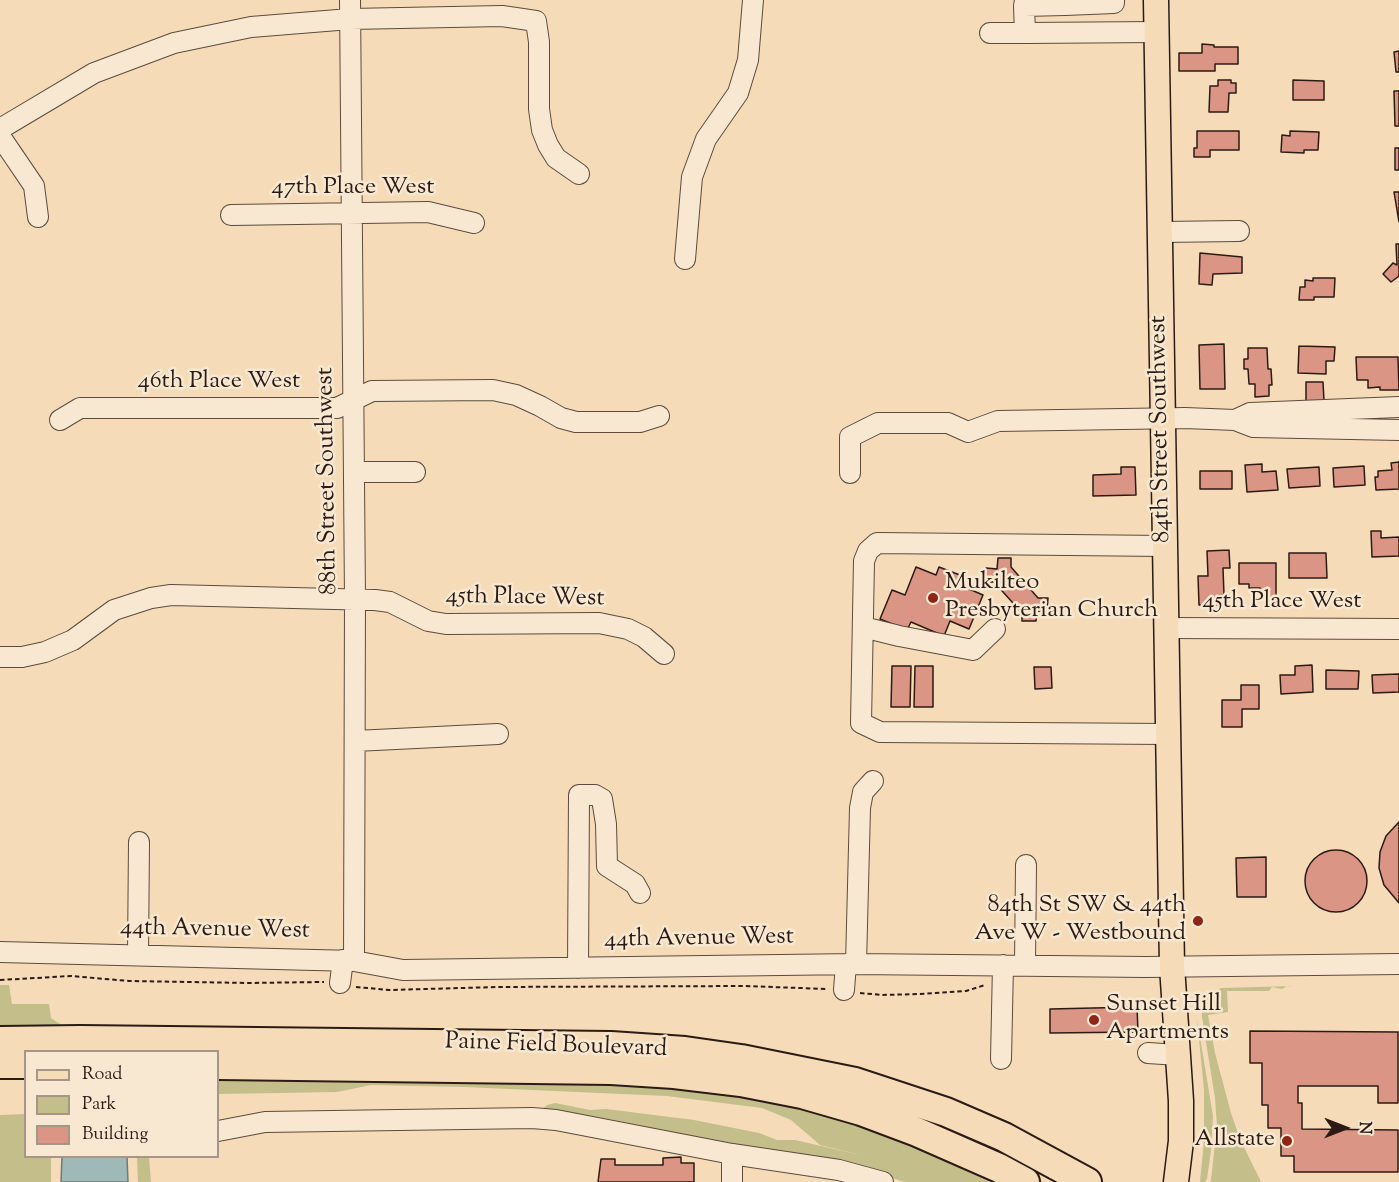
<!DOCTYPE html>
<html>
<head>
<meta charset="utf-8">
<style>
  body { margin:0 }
  #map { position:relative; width:1399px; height:1182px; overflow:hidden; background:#f5dbb8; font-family:"Sorts Mill Goudy",serif }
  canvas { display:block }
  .legend { position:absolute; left:24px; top:1050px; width:195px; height:108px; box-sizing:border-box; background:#f8e8d1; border:2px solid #a69685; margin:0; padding:8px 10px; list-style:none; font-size:18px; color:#2c1b14 }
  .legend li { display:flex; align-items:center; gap:12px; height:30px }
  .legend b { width:30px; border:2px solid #a69685 }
  .north { position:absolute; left:1315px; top:1098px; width:60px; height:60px; -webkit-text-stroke:4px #f8e8d1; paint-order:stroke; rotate:90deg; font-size:16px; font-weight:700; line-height:24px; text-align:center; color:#2c1b14 }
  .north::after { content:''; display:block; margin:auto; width:21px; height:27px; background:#2c1b14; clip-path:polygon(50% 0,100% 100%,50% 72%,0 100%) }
</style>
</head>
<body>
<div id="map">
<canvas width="1399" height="1182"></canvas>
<ul class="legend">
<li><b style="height:8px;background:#f5dbb8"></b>Road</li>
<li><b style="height:16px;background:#c3be8a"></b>Park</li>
<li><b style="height:16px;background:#da9584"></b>Building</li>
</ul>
<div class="north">N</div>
</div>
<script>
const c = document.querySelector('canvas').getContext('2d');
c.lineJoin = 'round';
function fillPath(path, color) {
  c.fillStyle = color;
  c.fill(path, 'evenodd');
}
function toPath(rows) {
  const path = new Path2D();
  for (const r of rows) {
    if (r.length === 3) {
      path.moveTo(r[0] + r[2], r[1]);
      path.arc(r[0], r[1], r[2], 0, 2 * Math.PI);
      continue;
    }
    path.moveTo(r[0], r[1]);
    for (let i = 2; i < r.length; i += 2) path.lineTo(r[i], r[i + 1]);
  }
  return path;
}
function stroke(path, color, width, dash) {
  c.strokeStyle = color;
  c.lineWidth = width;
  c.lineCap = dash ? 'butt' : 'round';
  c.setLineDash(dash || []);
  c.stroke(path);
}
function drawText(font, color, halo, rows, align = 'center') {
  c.font = font + ' "Sorts Mill Goudy",serif';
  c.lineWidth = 5;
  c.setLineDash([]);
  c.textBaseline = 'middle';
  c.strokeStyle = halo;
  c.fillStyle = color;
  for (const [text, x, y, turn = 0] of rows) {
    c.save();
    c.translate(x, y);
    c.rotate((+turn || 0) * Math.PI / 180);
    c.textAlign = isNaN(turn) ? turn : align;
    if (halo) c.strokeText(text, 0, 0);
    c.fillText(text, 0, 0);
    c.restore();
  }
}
const green = toPath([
  [0,985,9,985,12,1004,49,1004,51,1018,60,1024,54,1029,0,1030],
  [1287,986,1282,989,1272,987,1269,991,1227,991,1228,1012,1208,1015,1215,1053,1231,1113,1240,1139,1261,1182,1210,1182,1211,1180,1217,1126,1215,1098,1202,1017,1202,1008,1209,995,1221,988,1294,986],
  [1197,1019,1213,1116,1211,1150,1207,1179,1205,1182,1200,1182,1204,1141,1204,1090],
  [218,1077,539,1080,715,1089,837,1115,1003,1182,905,1182,848,1164,769,1152,598,1117,540,1111,547,1105,555,1103,590,1110,606,1109,694,1120,759,1133,777,1140,795,1140,865,1156,820,1145,791,1120,762,1108,667,1096,465,1087,371,1085,337,1092,218,1094],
  [25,1114,26,1156,51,1157,51,1182,0,1182,0,1115],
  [137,1157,149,1157,151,1182,138,1182]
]);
const water = toPath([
  [62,1157,127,1157,128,1182,61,1182,62,1157]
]);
const building = toPath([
  [1202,44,1214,45,1214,47,1238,47,1238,64,1215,64,1215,71,1179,71,1179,53,1202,53,1202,44],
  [1399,51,1399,72,1396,72,1394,52,1399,51],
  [1218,80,1231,80,1231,83,1236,83,1236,93,1229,93,1228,112,1209,112,1210,86,1218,86,1218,80],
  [1293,80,1324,81,1324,100,1293,100,1293,80],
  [1394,91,1399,91,1399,126,1395,126,1394,91],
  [1197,131,1239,131,1239,150,1210,150,1210,157,1194,157,1194,148,1197,148,1197,131],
  [1290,131,1319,132,1318,150,1304,150,1304,153,1281,152,1282,135,1290,136,1290,131],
  [1395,148,1399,148,1399,170,1395,170,1395,148],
  [1394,192,1399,192,1399,222,1394,192],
  [1396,244,1399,244,1399,276,1391,282,1383,274,1393,263,1397,265,1396,244],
  [1200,253,1242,257,1242,273,1213,274,1212,285,1199,284,1200,253],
  [1313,278,1335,278,1334,297,1314,297,1314,300,1299,300,1300,287,1305,287,1305,280,1313,281,1313,278],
  [1224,344,1225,389,1200,389,1199,345,1224,344],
  [1299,346,1335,347,1334,361,1326,361,1326,374,1298,373,1299,346],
  [1248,348,1267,348,1268,369,1271,369,1272,385,1269,385,1269,396,1255,397,1255,384,1249,384,1248,369,1244,369,1244,359,1248,359,1248,348],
  [1356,357,1398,357,1399,390,1380,390,1380,387,1368,388,1368,380,1357,380,1356,357],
  [1306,382,1323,382,1324,401,1306,401,1306,382],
  [1399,462,1399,489,1376,490,1375,477,1378,477,1378,471,1392,470,1391,463,1399,462],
  [1262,464,1262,472,1276,471,1278,490,1247,492,1245,465,1262,464],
  [1364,466,1365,485,1334,487,1333,468,1364,466],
  [1121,467,1135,467,1136,495,1093,496,1093,475,1121,474,1121,467],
  [1319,467,1320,486,1289,488,1287,469,1319,467],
  [1200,471,1232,471,1232,489,1200,489,1200,471],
  [1371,531,1381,531,1381,538,1399,537,1399,556,1372,557,1371,531],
  [1229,550,1230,568,1223,568,1224,595,1219,595,1220,605,1199,605,1198,576,1208,576,1207,551,1229,550],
  [1289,553,1326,553,1327,578,1289,578,1289,553],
  [998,558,1011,558,1011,567,1038,598,1048,598,1047,611,1037,611,1036,621,1022,621,1022,613,994,582,985,582,986,568,997,569,998,558],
  [1239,563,1276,563,1276,599,1260,599,1260,588,1249,588,1249,584,1239,584,1239,563],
  [916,567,936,575,939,567,965,577,962,586,983,595,969,629,950,621,944,636,911,622,907,630,880,619,892,590,905,595,916,567],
  [1312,665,1313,692,1281,694,1280,675,1295,675,1295,666,1312,665],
  [892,666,911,666,910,707,891,707,892,666],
  [915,666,933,666,933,707,914,707,915,666],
  [1034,667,1051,667,1052,688,1035,689,1034,667],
  [1326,670,1359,671,1358,689,1326,689,1326,670],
  [1399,674,1399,692,1373,693,1372,675,1399,674],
  [1241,685,1259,685,1259,709,1242,709,1242,727,1222,727,1222,700,1241,700,1241,685],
  [1399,822,1399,903,1384,885,1379,868,1380,852,1386,836,1399,822],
  [1336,881,31],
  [1266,857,1266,897,1237,897,1236,858,1266,857],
  [1137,1007,1138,1032,1050,1033,1050,1009,1137,1007],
  [1250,1031,1398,1032,1398,1103,1378,1103,1378,1086,1298,1086,1298,1103,1302,1103,1302,1129,1398,1130,1398,1172,1294,1172,1294,1156,1281,1156,1281,1128,1268,1128,1268,1105,1262,1105,1262,1063,1250,1063,1250,1031],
  [681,1157,681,1163,694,1163,694,1182,598,1182,601,1159,615,1159,615,1165,663,1165,663,1158,681,1157]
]);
const path = toPath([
  [0,980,71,976,129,981,248,983,324,982],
  [356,987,389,990,497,987,745,986,827,989],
  [860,993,882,995,920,994,966,991,985,985]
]);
const minor = toPath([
  [350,0,355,598,354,961],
  [1025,0,1024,6,1065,5,1065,0],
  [1065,5,1114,3,1114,0],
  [1024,6,1025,33,1157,32],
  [990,33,1025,33],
  [0,129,94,73,174,43,251,27,350,19,502,16,536,21,539,42,539,109,542,130,548,145,556,158,579,174],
  [0,136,34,186,38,217],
  [231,215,428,212,474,223],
  [1161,232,1239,231],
  [685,259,692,177,706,139,738,93,748,60,753,0],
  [60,420,80,408,337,408,372,391,493,390,516,395,540,406,561,418,576,422,640,422,659,416],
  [1235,420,1253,427,1399,430],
  [354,472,415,472],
  [850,473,850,437,878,423,948,423,968,432,998,421,1185,418,1235,420,1250,413,1399,407],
  [1164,546,877,543,868,551,864,561,861,723,880,732,1167,734],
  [863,627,899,636,973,650,995,629],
  [1165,628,1399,629],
  [0,657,22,657,45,652,73,640,114,610,151,598,171,595,375,600,390,602,428,621,446,624,599,623,628,629,644,637,664,654],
  [355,741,498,734],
  [0,952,354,961,403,970,856,964,1146,967,1399,964],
  [138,955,139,842],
  [856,964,860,808,863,792,873,781],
  [1025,965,1026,865],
  [578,968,579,795,595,795,602,799,606,824,607,866,635,884,640,893],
  [340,983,343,960],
  [844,990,846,964],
  [1148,1053,1178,1055],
  [1001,1059,1003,965],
  [218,1131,265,1122,532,1118,556,1120,732,1154,839,1170,883,1182],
  [732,1182,732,1154]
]);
const major = toPath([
  [1156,0,1172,966,1181,1101,1181,1141,1176,1182]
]);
const highway = toPath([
  [0,1041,80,1040,611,1046,685,1051,741,1059,855,1082,946,1112,1004,1137,1087,1182],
  [0,1064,26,1064],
  [218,1065,611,1070,674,1074,741,1082,802,1094,861,1111,917,1132,999,1168,1025,1182]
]);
const markers = [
  [933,598,6,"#8f2418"],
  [1198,921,6,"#8f2418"],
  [1094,1020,6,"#8f2418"],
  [1287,1141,6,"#8f2418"]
];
const streetNames = [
  ["47th Place West",353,189],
  ["46th Place West",219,383],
  ["84th Street Southwest",1162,429,-91],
  ["88th Street Southwest",329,481,-91],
  ["45th Place West",525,599,1],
  ["45th Place West",1282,603],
  ["44th Avenue West",215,931,1],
  ["44th Avenue West",699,940,-1],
  ["Paine Field Boulevard",556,1047,2]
];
const poiNames = [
  ["Mukilteo",945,584],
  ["Presbyterian Church",945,612],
  ["84th St SW & 44th",1186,907,"right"],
  ["Ave W - Westbound",1186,935,"right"],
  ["Sunset Hill",1106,1006],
  ["Apartments",1106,1034],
  ["Allstate",1275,1141,"right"]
];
fillPath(green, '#c3be8a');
fillPath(water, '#9eb9b7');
stroke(water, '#707a76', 1.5);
fillPath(building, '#da9584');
stroke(building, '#2c1b14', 1.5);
stroke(minor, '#5e4b3d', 22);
stroke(major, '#2c1b14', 27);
stroke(highway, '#2c1b14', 32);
stroke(path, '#2c1b14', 2, [4.5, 3]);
stroke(minor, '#f8e8d1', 20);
stroke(major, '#f5dbb8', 24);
stroke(highway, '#f5dbb8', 28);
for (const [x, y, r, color] of markers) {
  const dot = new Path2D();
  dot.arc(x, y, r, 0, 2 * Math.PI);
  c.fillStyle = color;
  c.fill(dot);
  stroke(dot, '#f8e8d1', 2);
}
drawText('24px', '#2c1b14', '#f8e8d1', streetNames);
drawText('24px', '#2c1b14', '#f8e8d1', poiNames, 'left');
</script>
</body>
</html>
